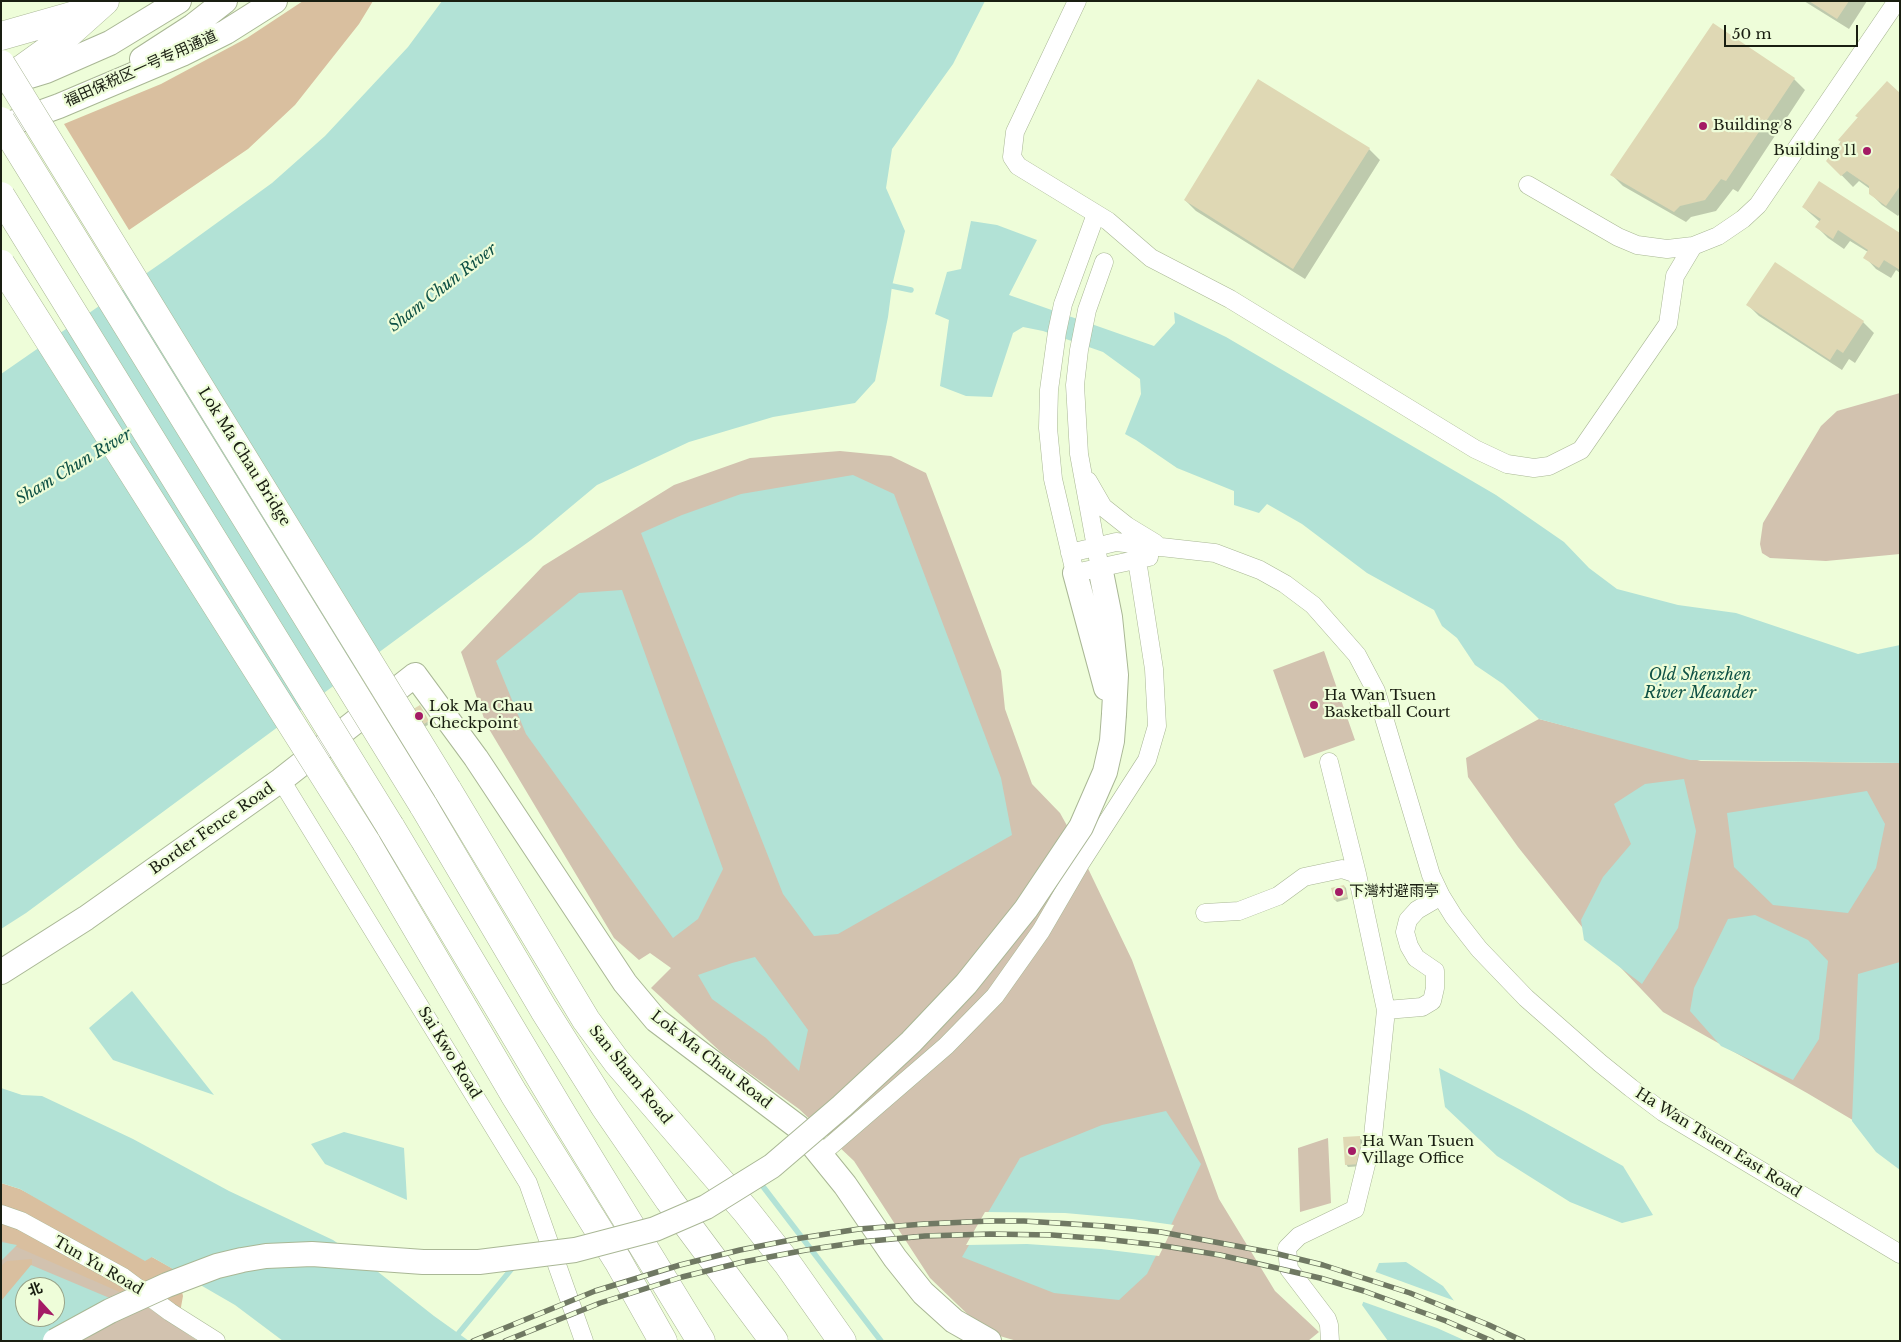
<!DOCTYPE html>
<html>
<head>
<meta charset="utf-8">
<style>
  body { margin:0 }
  #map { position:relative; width:1901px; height:1342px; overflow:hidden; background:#eefdd9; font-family:"Libre Baskerville","Noto Sans SC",serif }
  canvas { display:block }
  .frame { position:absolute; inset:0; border:2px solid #191e11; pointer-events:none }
  .north { position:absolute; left:15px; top:1277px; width:50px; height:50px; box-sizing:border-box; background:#eefdd9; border:1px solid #99a489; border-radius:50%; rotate:340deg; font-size:14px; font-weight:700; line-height:20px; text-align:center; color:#191e11 }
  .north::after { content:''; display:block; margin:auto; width:18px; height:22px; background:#a41b65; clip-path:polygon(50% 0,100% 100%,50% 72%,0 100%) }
  .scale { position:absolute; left:1724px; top:25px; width:134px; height:22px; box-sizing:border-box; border:2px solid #191e11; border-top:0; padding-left:6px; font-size:15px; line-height:18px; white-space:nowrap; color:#191e11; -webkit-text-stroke:4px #eefdd9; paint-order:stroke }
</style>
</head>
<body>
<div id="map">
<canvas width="1901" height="1342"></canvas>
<div class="frame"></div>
<div class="north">北</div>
<div class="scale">50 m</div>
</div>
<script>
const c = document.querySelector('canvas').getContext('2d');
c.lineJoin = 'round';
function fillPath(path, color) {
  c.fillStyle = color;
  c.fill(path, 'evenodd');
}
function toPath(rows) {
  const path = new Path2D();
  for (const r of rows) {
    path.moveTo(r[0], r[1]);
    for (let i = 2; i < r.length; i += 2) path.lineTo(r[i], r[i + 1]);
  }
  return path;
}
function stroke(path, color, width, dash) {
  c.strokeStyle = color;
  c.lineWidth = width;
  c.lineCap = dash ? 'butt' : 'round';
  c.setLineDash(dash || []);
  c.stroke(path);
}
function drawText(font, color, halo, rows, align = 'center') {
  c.font = font + ' "Libre Baskerville","Noto Sans SC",serif';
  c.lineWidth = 4.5;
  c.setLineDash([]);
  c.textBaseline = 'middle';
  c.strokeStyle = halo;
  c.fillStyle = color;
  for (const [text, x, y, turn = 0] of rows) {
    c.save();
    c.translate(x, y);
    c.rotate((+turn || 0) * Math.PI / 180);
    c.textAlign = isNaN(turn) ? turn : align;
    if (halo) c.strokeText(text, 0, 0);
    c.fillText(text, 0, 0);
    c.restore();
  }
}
const green = toPath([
  [1900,393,1900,554,1826,561,1770,558,1762,553,1760,544,1763,523,1821,426,1837,411],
  [840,451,891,456,926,473,1001,671,1005,709,1032,784,1060,813,1070,831,1132,960,1219,1199,1275,1291,1319,1332,1308,1341,1017,1341,986,1332,930,1278,854,1161,799,1109,723,1054,651,988,671,968,650,953,639,960,614,938,486,724,461,652,543,566,674,485,750,458],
  [1324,651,1355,740,1304,758,1273,670],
  [1539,719,1701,761,1900,763,1900,1148,1807,1093,1663,1012,1582,927,1518,847,1468,777,1466,758],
  [1328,1138,1331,1203,1300,1212,1298,1148],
  [1,1230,37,1243,137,1300,198,1341,1,1341],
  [25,1287,55,1287,55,1317,25,1317]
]);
const forest = toPath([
  [303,1,373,1,359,24,295,105,248,149,129,230,64,124,161,84,247,38],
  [1,1183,20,1189,152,1257,177,1271,183,1296,179,1318,1,1240],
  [32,1259,32,1277,1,1317,1,1266,7,1261]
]);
const water = toPath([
  [442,1,985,1,953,64,892,149,886,188,905,231,892,286,888,317,875,381,855,403,773,417,689,442,597,485,531,540,26,913,1,929,1,374,167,259,272,183,325,136,408,47],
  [971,221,997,225,1037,240,1009,295,1154,346,1175,323,1174,312,1226,337,1496,495,1564,542,1589,568,1617,589,1678,605,1736,613,1858,654,1900,645,1900,763,1690,760,1539,719,1503,684,1475,665,1457,638,1442,626,1434,610,1367,573,1302,524,1267,504,1259,513,1234,505,1234,491,1177,468,1136,440,1125,434,1141,394,1140,379,1103,352,1043,331,1023,327,1013,333,992,397,966,396,940,386,949,320,935,314,947,272,961,269],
  [853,475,894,494,1001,778,1012,835,838,934,814,936,783,894,641,533,682,515,741,494],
  [622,590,723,869,698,919,673,938,526,734,496,661,579,593],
  [1684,779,1696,831,1678,928,1642,984,1584,940,1581,920,1603,877,1631,844,1614,804,1645,784],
  [1867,791,1885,824,1876,868,1848,913,1773,905,1734,867,1727,813],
  [1755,915,1808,940,1828,961,1819,1039,1793,1080,1721,1046,1690,1011,1694,988,1728,919],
  [755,957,808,1030,799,1071,766,1038,712,999,698,975,732,963],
  [1900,962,1900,1170,1876,1152,1852,1121,1858,974],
  [132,991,214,1095,113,1060,89,1028],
  [1439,1068,1525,1112,1623,1166,1653,1215,1622,1223,1570,1202,1497,1156,1445,1107],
  [1,1088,22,1095,42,1096,133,1139,229,1191,333,1240,368,1264,434,1316,469,1341,283,1341,235,1305,152,1257,145,1261,20,1189,1,1183],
  [1166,1111,1201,1164,1147,1274,1119,1300,1054,1293,962,1257,1020,1158,1102,1125],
  [344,1132,404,1148,407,1200,325,1164,311,1144],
  [1,1242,17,1245,1,1261],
  [1406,1262,1443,1286,1484,1341,1388,1341,1362,1305,1379,1263],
  [31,1265,112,1299,75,1341,1,1341,1,1301],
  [25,1287,55,1287,55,1317,25,1317]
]);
const pier = toPath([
  [985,1212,1065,1213,1132,1219,1174,1225,1159,1256,1101,1249,1027,1244,966,1245],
  [1373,1271,1458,1302,1487,1341,1466,1341,1437,1328,1361,1301]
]);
const shadow = toPath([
  [1804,1,1867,1,1849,29],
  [1794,79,1805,90,1738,192,1733,189,1716,211,1691,217,1686,222,1623,186,1612,175],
  [1900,95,1900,213,1898,216,1882,205,1871,194,1870,189,1859,181,1853,187,1827,160,1859,118,1856,116],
  [1369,149,1380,160,1305,279,1196,211,1185,200],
  [1803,207,1900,234,1900,273,1896,270,1891,278,1876,269,1865,257,1868,252,1850,241,1844,249,1828,238,1817,227,1820,222],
  [1748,305,1863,322,1874,333,1855,363,1849,359,1842,370,1759,316],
  [422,709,430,724,422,728],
  [1344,886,1346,888,1348,899,1337,902,1335,900],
  [1359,1138,1362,1140,1363,1166,1348,1167,1346,1164]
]);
const stream = toPath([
  [892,286,911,290],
  [758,1180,881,1341],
  [458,1334,514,1266]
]);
const building = toPath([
  [1809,1,1849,1,1837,19],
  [1713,23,1795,78,1726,181,1721,179,1705,200,1680,206,1674,212,1610,175],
  [1258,79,1370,148,1293,269,1184,200],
  [1887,81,1900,93,1900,186,1886,206,1869,194,1869,186,1847,171,1841,176,1826,161,1841,142,1838,140,1858,117,1855,116],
  [1819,181,1900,233,1900,270,1884,260,1879,268,1863,258,1868,250,1838,230,1833,239,1815,227,1821,219,1802,207],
  [1775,262,1864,321,1843,353,1837,349,1830,360,1746,305],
  [420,705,429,721,419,727,410,711],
  [1344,885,1347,897,1334,900,1331,888],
  [1360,1136,1361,1164,1345,1165,1343,1137]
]);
const street = toPath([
  [1077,1,1015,132,1012,157,1018,166,1108,221,1151,258,1230,299,1475,449,1507,464,1534,468,1549,466,1581,450,1668,324,1675,276,1693,246],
  [1528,185,1618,237,1637,245,1667,249,1693,246,1718,236,1743,219,1758,205,1897,1],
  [1096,214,1063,304,1057,332,1049,390,1048,428,1053,479,1075,573,1149,557],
  [1088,481,1103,507,1127,526,1155,543],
  [1070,553,1116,542,1215,553,1260,570,1285,584,1313,605,1357,655,1376,691,1431,875,1441,896,1454,917,1479,949,1526,998,1600,1063,1631,1088,1663,1112,1900,1254],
  [1098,558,1079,454,1075,385,1079,350,1087,310,1104,262],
  [1329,762,1357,874,1386,1010,1373,1136,1355,1209,1299,1236,1287,1248,1289,1269,1327,1319,1329,1325,1330,1341],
  [281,780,528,1183,584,1341],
  [1205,913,1239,911,1278,896,1304,877,1342,869,1357,874],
  [1386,1010,1422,1007,1432,1001,1435,988,1435,971,1416,958,1409,946,1405,932,1408,920,1417,910,1441,896],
  [821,1154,946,1046,995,996,1041,931,1080,864,1147,760,1157,726,1154,669,1137,560],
  [1,1214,21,1221,123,1277,170,1312,216,1341]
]);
const secondary = toPath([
  [142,59,193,26,225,1],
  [10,82,46,71,110,43,179,1],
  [1,127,59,106,182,54,226,32,275,1],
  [1100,567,1110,617,1116,675,1114,714],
  [1075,573,1106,688],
  [1,972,86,918,281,780,415,675,476,758,625,983,656,1020,798,1127,845,1185,895,1258,923,1293,954,1321,989,1341]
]);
const primary = toPath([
  [1,36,89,11],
  [1,80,19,71,58,43,105,1],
  [447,789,586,1020,617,1062,746,1211,787,1263,842,1341],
  [423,805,544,1010,605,1107,669,1200,774,1341],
  [390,826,564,1117,701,1341],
  [366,842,514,1094,618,1261,663,1341]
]);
const rail = toPath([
  [473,1341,595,1291,680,1265,740,1250,801,1238,859,1229,924,1224,990,1221,1024,1221,1104,1226,1161,1232,1274,1253,1323,1265,1410,1293,1489,1325,1523,1341],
  [505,1341,600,1303,682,1277,743,1262,806,1250,860,1242,925,1236,990,1234,1052,1235,1104,1239,1158,1245,1220,1255,1320,1278,1364,1291,1446,1321,1492,1341]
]);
const secondaryBridge = toPath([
  [55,1341,110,1311,167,1285,217,1266,242,1260,266,1256,312,1254,423,1262,479,1262,575,1250,655,1229,706,1207,772,1166,842,1106,911,1042,966,984,1026,909,1081,827,1105,772,1112,741,1114,714]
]);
const primaryBridge = toPath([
  [1,64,447,789],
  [1,121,423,805],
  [1,196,390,826],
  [1,264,366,842]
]);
const markers = [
  [1703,126,5,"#a41b65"],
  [1867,151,5,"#a41b65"],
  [1314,705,5,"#a41b65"],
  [419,716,5,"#a41b65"],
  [1339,892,5,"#a41b65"],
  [1352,1151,5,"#a41b65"]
];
const streetNames = [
  ["福田保税区一号专用通道",141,69,-24],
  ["Lok Ma Chau Bridge",244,457,58],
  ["Border Fence Road",212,829,-35],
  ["Sai Kwo Road",449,1053,58],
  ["Lok Ma Chau Road",711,1060,38],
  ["San Sham Road",630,1075,51],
  ["Ha Wan Tsuen East Road",1718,1143,32],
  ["Tun Yu Road",98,1266,30]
];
const poiNames = [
  ["Building 8",1713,126],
  ["Building 11",1857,151,"right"],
  ["Ha Wan Tsuen",1324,696],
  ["Basketball Court",1324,713],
  ["Lok Ma Chau",429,707],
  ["Checkpoint",429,724],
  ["下灣村避雨亭",1349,892],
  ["Ha Wan Tsuen",1362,1142],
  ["Village Office",1362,1159]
];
const waterNames = [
  ["Sham Chun River",443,288,-38],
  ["Sham Chun River",74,467,-31],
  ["Old Shenzhen",1700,675],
  ["River Meander",1700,693]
];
fillPath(green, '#d2c2af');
fillPath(forest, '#d9bf9f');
fillPath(water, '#b2e2d6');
fillPath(pier, '#eefdd9');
fillPath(shadow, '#0003');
stroke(stream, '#b2e2d6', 5.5);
fillPath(building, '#dfd8b4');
stroke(street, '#a9b795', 19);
stroke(secondary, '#a9b795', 26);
stroke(primary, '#a9b795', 29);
stroke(street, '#fff', 18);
stroke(secondary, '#fff', 24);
stroke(primary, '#fff', 28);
stroke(rail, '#707963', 5.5);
stroke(rail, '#eefdd9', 4, [11]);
stroke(secondaryBridge, '#a9b795', 26, []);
stroke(primaryBridge, '#a9b795', 29, []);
stroke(secondaryBridge, '#fff', 24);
stroke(primaryBridge, '#fff', 28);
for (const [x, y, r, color] of markers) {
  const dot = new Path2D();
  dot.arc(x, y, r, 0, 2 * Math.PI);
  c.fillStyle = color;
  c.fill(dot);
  stroke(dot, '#eefdd9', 2);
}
drawText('15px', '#191e11', '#eefdd9', streetNames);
drawText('15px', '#191e11', '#eefdd9', poiNames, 'left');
drawText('italic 16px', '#0f5145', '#eefdd9', waterNames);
</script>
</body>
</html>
